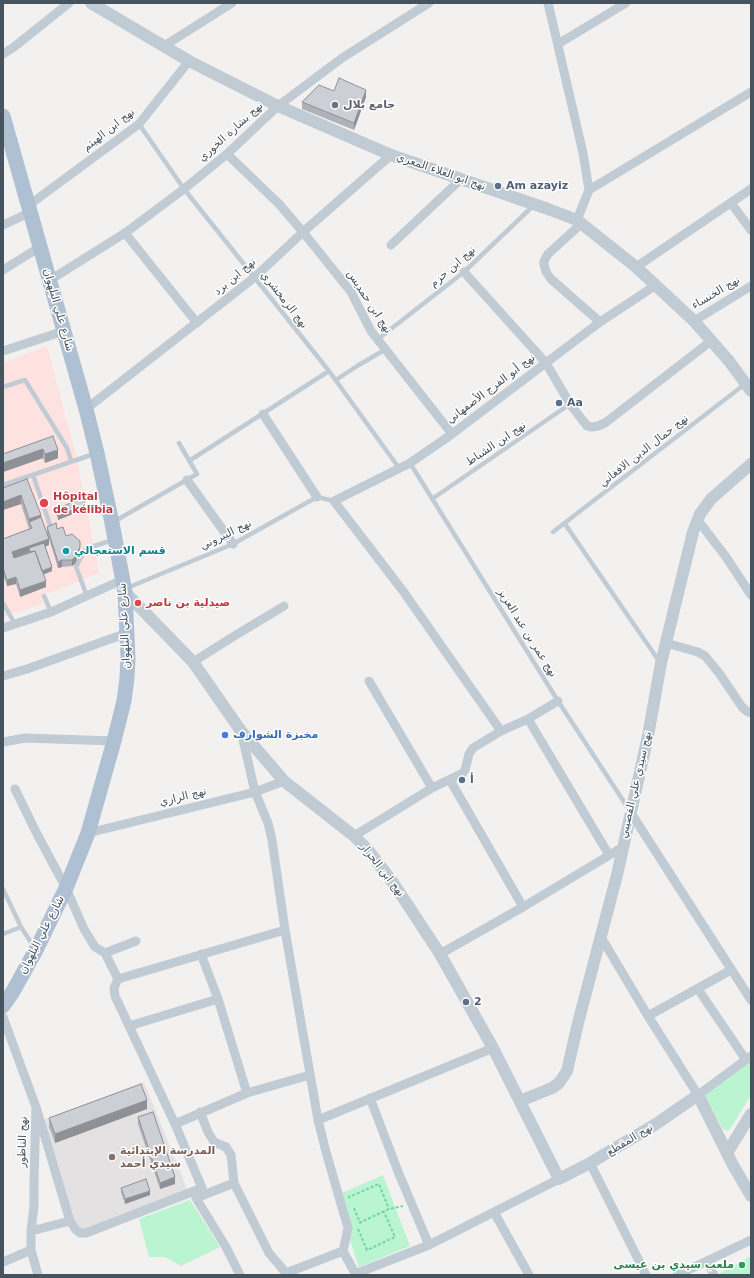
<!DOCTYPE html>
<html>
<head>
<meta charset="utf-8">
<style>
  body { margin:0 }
  #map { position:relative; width:754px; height:1278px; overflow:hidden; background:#f3f0f0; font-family:"DejaVu Sans",sans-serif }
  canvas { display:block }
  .frame { position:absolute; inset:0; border:4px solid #465460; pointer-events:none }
</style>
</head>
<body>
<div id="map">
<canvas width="754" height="1278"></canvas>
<div class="frame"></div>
</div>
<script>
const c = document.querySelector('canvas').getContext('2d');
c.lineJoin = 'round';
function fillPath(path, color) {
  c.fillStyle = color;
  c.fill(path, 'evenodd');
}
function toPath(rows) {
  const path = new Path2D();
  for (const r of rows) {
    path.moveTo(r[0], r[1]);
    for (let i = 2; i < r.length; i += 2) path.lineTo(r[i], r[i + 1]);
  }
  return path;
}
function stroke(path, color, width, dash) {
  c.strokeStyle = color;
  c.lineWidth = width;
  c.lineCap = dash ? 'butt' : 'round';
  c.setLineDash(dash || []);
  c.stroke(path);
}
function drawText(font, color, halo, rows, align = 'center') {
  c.font = font + ' "DejaVu Sans","Noto Sans Arabic",sans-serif';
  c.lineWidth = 3;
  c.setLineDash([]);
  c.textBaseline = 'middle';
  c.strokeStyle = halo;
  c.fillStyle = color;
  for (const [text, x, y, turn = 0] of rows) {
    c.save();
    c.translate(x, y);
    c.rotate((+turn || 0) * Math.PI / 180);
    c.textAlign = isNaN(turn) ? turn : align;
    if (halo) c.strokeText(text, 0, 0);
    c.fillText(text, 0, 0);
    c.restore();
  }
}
const education = toPath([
  [144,1082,188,1191,79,1232,38,1122]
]);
const medical = toPath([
  [47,346,77,459,99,573,41,597,43,604,3,617,3,363]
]);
const green = toPath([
  [751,1059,751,1095,730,1129,727,1131,723,1129,703,1094],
  [383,1175,410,1246,359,1267,335,1196],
  [190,1200,220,1247,181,1266,165,1257,149,1257,139,1219],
  [751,1256,751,1275,717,1275]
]);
const path = toPath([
  [350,1198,349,1197,379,1184,389,1209],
  [354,1208,360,1223],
  [359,1223,389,1209,403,1206],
  [358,1229,367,1250,395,1237,384,1212]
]);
const service = toPath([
  [139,124,184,189,329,371,399,468],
  [378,339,464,272,533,206],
  [336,380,357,366,386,349],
  [3,387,25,380,67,448,71,461],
  [189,461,329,371],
  [410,463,558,701,630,811],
  [33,475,51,528],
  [3,485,94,454],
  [432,499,570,404],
  [115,521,197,474,179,443],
  [565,524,659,661],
  [553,532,745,384],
  [127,588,233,544,317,497,334,501],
  [44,596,51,612],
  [87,596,76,567,85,550,94,546,113,540],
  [3,603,15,624],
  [3,889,21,927,34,947],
  [3,934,21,927]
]);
const minor = toPath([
  [548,3,583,153,589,190,577,220],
  [558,44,626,3],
  [164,46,232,3],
  [3,54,14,47,69,3],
  [227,154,279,204,303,232,351,292,371,331,452,434],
  [589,190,751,92],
  [731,203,751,230],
  [29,205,139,124,189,61],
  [581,224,548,254,544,261,544,264,546,272,551,279,600,322],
  [3,225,31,212],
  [125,233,197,323],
  [391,245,461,179],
  [636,267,751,189],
  [3,270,40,247],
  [464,272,546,363,570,404,587,426,592,427,598,426,605,423,711,341],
  [50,280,125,233,184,189,227,154,278,106,342,58,429,3],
  [694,321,751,286],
  [3,351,64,331],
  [86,409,255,277,303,232,391,155],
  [263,414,317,497],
  [187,480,233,544],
  [697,519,726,557,751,595],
  [3,628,51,612,122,580],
  [666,643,698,652,705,656,719,673,742,707,748,712,751,713],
  [193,662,231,638,284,606],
  [3,676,27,669,127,633],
  [369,681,432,788],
  [528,719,609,855],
  [241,731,255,792,268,823,272,840,285,930,318,1120,326,1152,348,1228,343,1251,356,1275],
  [501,731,403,591,334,501,410,463,452,434,600,322,656,285],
  [3,742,25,738,114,741],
  [450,780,523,907],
  [15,789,36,832,66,888,84,929,95,947,105,953,136,941],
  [631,813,751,1000],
  [88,833,255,792,284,781],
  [354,836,432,788,463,773,465,770,469,754,473,748,501,731,528,719,558,701],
  [601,937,648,1016,698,1095,751,1056],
  [105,953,118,979],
  [201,954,218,999,247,1093],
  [440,954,523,907,623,847],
  [698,989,746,1060],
  [648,1016,731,970],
  [3,1017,36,1107,34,1181,34,1205,31,1231,31,1250,38,1275],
  [129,1026,218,999],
  [370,1098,399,1174,429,1245],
  [36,1107,70,1221,76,1230,80,1233,86,1233,202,1188],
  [200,1112,208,1132,214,1142,226,1147,231,1155,234,1183,269,1253,286,1273,343,1251],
  [318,1120,493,1048],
  [175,1124,247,1093,310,1075],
  [590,1163,646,1275],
  [196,1198,234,1183],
  [494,1212,529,1275],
  [31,1231,70,1221],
  [3,1262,31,1250],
  [355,1274,429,1245,559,1179],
  [240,1275,226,1247,196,1198,202,1188,175,1124,115,996,114,988,118,979,285,930],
  [677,1275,707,1261],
  [714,1275,707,1261,751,1240]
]);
const tertiary = toPath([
  [91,3,189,61,278,106,391,155,548,209,577,220,636,267,694,321,729,361,751,391],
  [125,592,193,662,241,731,284,781,354,836,368,850,394,884,440,954,493,1048,559,1179,590,1163,656,1124,698,1095,733,1165,751,1196],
  [520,1101,552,1088,559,1083,567,1071,578,1023,617,875,648,736,661,663,693,532,700,514,711,499,751,464],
  [727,1153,751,1114]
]);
const primary = toPath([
  [3,116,86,409,97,453,112,523,125,592,128,658,127,678,124,701,114,741,88,833,66,888,36,950,12,993,3,1006]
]);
const wall = toPath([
  [334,91,366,97,354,130,302,109,302,102],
  [53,436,58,458,45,463,43,458,3,472,3,454],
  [27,479,47,533,47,527,57,529,80,548,80,553,75,564,72,566,62,567,58,568,49,539,49,545,45,547,52,571,44,574,46,587,20,597,16,584,7,586,3,575,3,539,29,529,21,504,3,510,3,488],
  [56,509,85,509,58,520,56,513],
  [147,1109,55,1143,49,1127,49,1118],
  [138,1117,175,1184,160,1189,138,1124],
  [121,1188,150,1195,125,1204,121,1192]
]);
const shadedWall = toPath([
  [366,90,366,97,354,130,354,123],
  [43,449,43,458,3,472,3,463],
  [58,450,58,458,45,463,45,454],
  [21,495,21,504,3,510,3,502],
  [85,505,85,509,58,520,58,516],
  [41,515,41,524,29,522,29,519],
  [49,539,49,545,30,552,29,548,29,552,12,559,12,552],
  [80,541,80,553,75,564,72,566,72,560],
  [62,560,62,567,58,568,58,562],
  [52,567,52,571,42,575,42,571],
  [16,577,16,584,7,586,7,580],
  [46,581,46,587,20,597,20,590],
  [147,1100,147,1109,55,1143,55,1134],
  [175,1177,175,1184,160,1189,160,1183],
  [150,1191,150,1195,125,1204,125,1199]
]);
const building = toPath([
  [339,78,366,90,354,123,302,102,319,85,334,91,339,78],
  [53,436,58,450,45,454,43,449,3,463,3,454,53,436],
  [27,479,41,515,29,519,21,495,3,502,3,488,27,479],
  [83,498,85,505,58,516,56,509,83,498],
  [41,517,49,539,12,552,14,558,35,551,46,581,20,590,16,577,7,580,3,568,3,539,32,528,29,522,41,517],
  [56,523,57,529,63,527,66,536,72,534,80,541,80,547,75,557,72,560,62,560,58,562,47,527,56,523],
  [44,543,52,567,42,571,35,551,30,552,29,548,44,543],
  [141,1084,147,1100,55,1134,49,1118,141,1084],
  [153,1112,175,1177,160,1183,138,1117,153,1112],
  [146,1179,150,1191,125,1199,121,1188,146,1179]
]);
const markers = [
  [335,105,4,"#6b7280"],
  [498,186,4,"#5c6f8a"],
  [559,403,4,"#5c6f8a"],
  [44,503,5,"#e0444e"],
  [66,551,4,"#0f9aa8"],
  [138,603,4,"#e0444e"],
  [225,735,4,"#3f7fe0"],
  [462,780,4,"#5c6f8a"],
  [466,1002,4,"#5c6f8a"],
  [112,1157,4,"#8d6e63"],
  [742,1265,4,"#2e9e5b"]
];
const worshipNames = [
  ["جامع بلال",343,105]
];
const streetNames = [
  ["نهج ابن الهيثم",109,130,-38],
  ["نهج بشارة الخوري",231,132,-42],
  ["نهج ابو العلاء المعري",441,172,19],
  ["نهج ابن حزم",453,267,-41],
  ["نهج ابن برد",235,277,-40],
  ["نهج الخنساء",716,293,-31],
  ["نهج الزمخشري",284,300,52],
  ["نهج ابن حمديس",369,302,57],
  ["شارع علي البلهوان",58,310,74],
  ["نهج أبو الفرج الأصفهاني",491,389,-37],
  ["نهج ابن الشباط",496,444,-34],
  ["نهج جمال الدين الافغاني",644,451,-38],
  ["نهج البيروني",226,535,-26],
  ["شارع علي البلهوان",125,626,-93],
  ["نهج عمر بن عبد العزيز",527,633,58],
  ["نهج سيدي علي القصيبي",636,785,-77],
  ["نهج الرازي",183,797,-14],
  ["نهج ابن الجزار",382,870,52],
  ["شارع علي البلهوان",42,935,-63],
  ["نهج المقطع",630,1140,-31],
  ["نهج الناظور",23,1142,-88]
];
const serviceNames = [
  ["Am azayiz",506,186],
  ["Aa",567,403],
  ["أ",470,780],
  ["2",474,1002]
];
const healthNames = [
  ["Hôpital",53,497],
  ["de kélibia",53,510],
  ["صيدلية بن ناصر",146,603]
];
const cultureNames = [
  ["قسم الاستعجالي",74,551]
];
const shopNames = [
  ["مخبزة الشوارف",233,735]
];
const educationNames = [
  ["المدرسة الإبتدائية",120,1151],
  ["سيدي أحمد",120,1164]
];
const leisureNames = [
  ["ملعب سيدي بن عيسى",734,1265]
];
fillPath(education, '#e4e1e2');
fillPath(medical, '#fee2e0');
fillPath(green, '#bbf4d1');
stroke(path, '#6fd6a3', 2, [3, 2]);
stroke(service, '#c0cbd4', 4.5);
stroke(minor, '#c0cbd4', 9);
stroke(tertiary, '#c0cbd4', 12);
stroke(primary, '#aec0d2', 15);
fillPath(wall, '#afb2b8');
fillPath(shadedWall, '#8f9196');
fillPath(building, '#cccfd6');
stroke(building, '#8f9196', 1);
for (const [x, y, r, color] of markers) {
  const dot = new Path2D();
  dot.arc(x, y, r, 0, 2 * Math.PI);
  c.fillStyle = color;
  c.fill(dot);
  stroke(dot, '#fff', 1.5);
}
drawText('bold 11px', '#5b616d', '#fff', worshipNames, 'left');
drawText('11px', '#465460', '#fff', streetNames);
drawText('bold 11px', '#4e5e75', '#fff', serviceNames, 'left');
drawText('bold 11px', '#be3a42', '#fff', healthNames, 'left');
drawText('bold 11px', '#0d838f', '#fff', cultureNames, 'left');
drawText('bold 11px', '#366cbe', '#fff', shopNames, 'left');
drawText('bold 11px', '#785e54', '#fff', educationNames, 'left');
drawText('bold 11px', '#27864d', '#fff', leisureNames, 'right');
</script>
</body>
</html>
